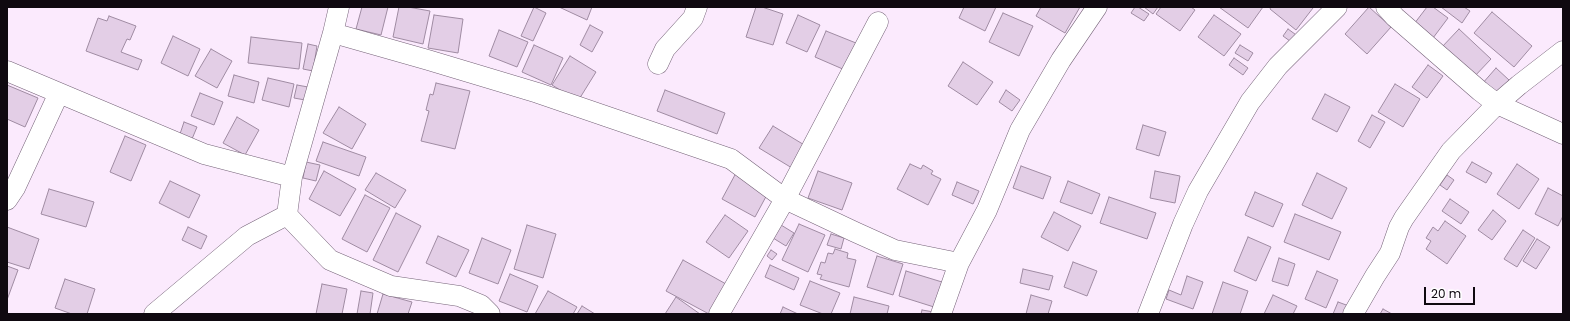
<!DOCTYPE html>
<html>
<head>
<meta charset="utf-8">
<style>
  body { margin:0 }
  #map { position:relative; width:1570px; height:321px; overflow:hidden; background:#fbeafd; font-family:Poppins,sans-serif }
  canvas { display:block }
  .frame { position:absolute; inset:0; border:8px solid #0f0910; pointer-events:none }
  .scale { position:absolute; left:1424px; top:287px; width:51px; height:18px; box-sizing:border-box; border:2px solid #0f0910; border-top:0; padding-left:5px; font-size:12px; line-height:14px; white-space:nowrap; color:#0f0910; -webkit-text-stroke:3px #fff; paint-order:stroke }
</style>
</head>
<body>
<div id="map">
<canvas width="1570" height="321"></canvas>
<div class="frame"></div>
<div class="scale">20 m</div>
</div>
<script>
const c = document.querySelector('canvas').getContext('2d');
c.lineJoin = 'round';
function fillPath(path, color) {
  c.fillStyle = color;
  c.fill(path, 'evenodd');
}
function toPath(rows) {
  const path = new Path2D();
  for (const r of rows) {
    path.moveTo(r[0], r[1]);
    for (let i = 2; i < r.length; i += 2) path.lineTo(r[i], r[i + 1]);
  }
  return path;
}
function stroke(path, color, width, dash) {
  c.strokeStyle = color;
  c.lineWidth = width;
  c.lineCap = dash ? 'butt' : 'round';
  c.setLineDash(dash || []);
  c.stroke(path);
}
const building = toPath([
  [362,7,388,7,381,35,356,29,362,7],
  [399,7,408,7,430,11,423,44,393,37,399,7],
  [534,7,546,13,533,41,521,36,534,7],
  [559,7,592,7,587,20,559,7],
  [756,7,762,7,783,14,773,45,746,37,756,7],
  [964,7,996,7,985,31,959,18,964,7],
  [1041,7,1080,7,1065,33,1036,16,1041,7],
  [1135,7,1138,7,1149,14,1144,21,1131,13,1135,7],
  [1144,7,1158,7,1153,14,1144,7],
  [1161,7,1191,7,1195,10,1180,31,1156,14,1161,7],
  [1219,7,1263,7,1248,28,1219,7],
  [1271,7,1312,7,1313,8,1296,30,1270,9,1271,7],
  [1369,7,1391,27,1367,54,1345,34,1369,7],
  [1427,7,1433,7,1448,18,1433,38,1414,24,1427,7],
  [1441,7,1464,7,1470,11,1462,23,1441,7],
  [1492,12,1532,46,1514,67,1474,33,1492,12],
  [1003,13,1033,26,1019,56,989,42,1003,13],
  [434,15,463,19,458,53,428,48,434,15],
  [798,15,820,25,807,52,786,43,798,15],
  [1214,15,1241,34,1224,56,1198,37,1214,15],
  [109,16,136,26,130,40,127,39,121,52,142,60,138,70,86,51,98,18,107,21,109,16],
  [590,25,603,32,592,52,580,45,590,25],
  [1288,29,1299,37,1294,44,1283,36,1288,29],
  [1459,29,1491,59,1473,78,1441,48,1459,29],
  [499,30,528,42,517,67,489,56,499,30],
  [826,31,856,43,845,70,815,57,826,31],
  [173,36,200,49,188,76,161,63,173,36],
  [251,37,302,43,299,69,248,63,251,37],
  [308,44,317,46,313,71,303,69,308,44],
  [534,45,563,58,551,85,522,72,534,45],
  [1240,45,1253,53,1248,61,1235,53,1240,45],
  [211,49,232,61,217,88,195,76,211,49],
  [570,56,596,72,578,101,552,85,570,56],
  [1234,58,1248,68,1243,75,1229,65,1234,58],
  [963,62,993,82,977,105,948,86,963,62],
  [1428,65,1443,76,1427,98,1412,87,1428,65],
  [1496,68,1509,80,1495,96,1482,84,1496,68],
  [234,75,259,82,254,103,228,96,234,75],
  [268,78,294,84,289,107,262,100,268,78],
  [436,83,470,91,455,149,421,141,429,111,426,110,430,94,433,95,436,83],
  [1395,84,1420,99,1403,127,1378,112,1395,84],
  [7,85,38,98,25,127,7,119,7,85],
  [297,85,308,87,305,100,294,98,297,85],
  [665,90,725,113,717,134,657,111,665,90],
  [1006,90,1020,100,1012,111,999,102,1006,90],
  [200,93,223,102,214,125,191,116,200,93],
  [1325,94,1350,107,1337,132,1312,119,1325,94],
  [339,107,366,124,352,149,323,133,339,107],
  [1372,115,1385,122,1370,148,1358,141,1372,115],
  [237,117,259,130,245,155,223,143,237,117],
  [184,122,197,127,192,139,180,134,184,122],
  [1143,125,1166,132,1159,156,1136,149,1143,125],
  [773,126,806,146,792,168,759,148,773,126],
  [125,136,146,145,131,181,110,172,125,136],
  [323,142,366,157,359,176,316,161,323,142],
  [306,162,320,165,316,181,303,178,306,162],
  [1472,162,1492,173,1486,183,1466,172,1472,162],
  [910,164,921,169,923,165,933,171,931,174,941,179,928,205,897,189,910,164],
  [1517,164,1539,179,1519,209,1497,194,1517,164],
  [1021,166,1051,177,1043,199,1013,188,1021,166],
  [324,171,356,189,340,216,309,199,324,171],
  [818,171,852,183,842,210,808,198,818,171],
  [1155,171,1180,176,1175,203,1150,198,1155,171],
  [376,173,406,190,395,208,365,190,376,173],
  [736,173,769,191,755,217,722,199,736,173],
  [1317,173,1347,188,1332,219,1302,205,1317,173],
  [1447,175,1454,180,1447,190,1440,185,1447,175],
  [170,181,200,195,189,218,159,203,170,181],
  [1068,181,1100,194,1092,214,1060,202,1068,181],
  [957,182,979,191,973,204,952,195,957,182],
  [1548,188,1563,196,1563,216,1558,226,1535,214,1548,188],
  [49,189,94,202,86,227,41,214,49,189],
  [1255,192,1283,204,1273,227,1245,215,1255,192],
  [365,195,390,208,367,252,342,239,365,195],
  [1109,197,1156,213,1147,239,1100,223,1109,197],
  [1450,199,1469,212,1461,224,1442,211,1450,199],
  [1493,210,1506,221,1492,240,1478,230,1493,210],
  [1054,212,1081,226,1068,251,1041,237,1054,212],
  [396,213,421,226,398,272,373,260,396,213],
  [1295,214,1341,232,1329,260,1284,242,1295,214],
  [725,215,748,231,729,258,706,242,725,215],
  [1445,221,1466,236,1447,264,1426,249,1431,241,1426,238,1433,227,1438,231,1445,221],
  [799,224,825,235,808,272,782,260,799,224],
  [527,225,556,234,543,278,514,269,527,225],
  [781,225,794,233,786,246,773,238,781,225],
  [7,227,39,239,29,269,7,262,7,227],
  [188,227,207,236,201,249,182,240,188,227],
  [1523,230,1535,238,1517,267,1504,259,1523,230],
  [831,234,844,238,841,249,827,245,831,234],
  [438,236,469,250,456,277,426,263,438,236],
  [1248,237,1271,247,1256,281,1234,271,1248,237],
  [482,238,511,250,498,284,469,273,482,238],
  [1537,239,1550,247,1536,269,1523,261,1537,239],
  [835,249,848,253,847,258,856,260,849,287,820,279,822,275,817,274,821,262,825,263,828,253,833,254,835,249],
  [771,250,777,254,772,260,767,256,771,250],
  [877,256,903,264,893,295,867,287,877,256],
  [1279,258,1295,264,1288,286,1272,281,1279,258],
  [683,260,726,284,709,314,666,291,683,260],
  [1073,262,1097,271,1087,296,1064,287,1073,262],
  [770,265,799,278,794,290,765,277,770,265],
  [7,266,18,270,7,300,7,266],
  [1023,269,1053,276,1049,290,1020,283,1023,269],
  [906,271,942,282,934,307,899,296,906,271],
  [1317,271,1338,280,1326,308,1305,299,1317,271],
  [510,274,538,286,527,312,499,301,510,274],
  [1187,276,1203,282,1193,309,1166,299,1169,290,1181,295,1187,276],
  [65,279,95,289,87,314,72,314,55,308,65,279],
  [810,281,840,293,831,314,823,314,800,305,810,281],
  [1223,282,1248,291,1240,314,1212,314,1223,282],
  [322,284,347,289,342,314,316,314,322,284],
  [361,291,373,293,370,314,357,314,361,291],
  [548,291,577,307,573,314,535,314,548,291],
  [383,294,412,302,408,314,377,314,383,294],
  [1031,295,1052,301,1048,314,1026,314,1031,295],
  [1273,295,1297,306,1293,314,1264,314,1273,295],
  [676,297,700,314,665,314,676,297],
  [854,297,889,306,887,314,850,314,854,297],
  [1338,302,1349,306,1346,314,1333,314,1338,302],
  [582,306,595,314,577,314,582,306],
  [783,307,798,314,780,314,783,307],
  [1383,309,1392,314,1380,314,1383,309],
  [922,310,934,312,933,314,921,314,922,310]
]);
const street = toPath([
  [1386,7,1395,17,1480,91,1497,104,1563,134],
  [333,33,428,60,538,93,731,159,785,199,855,232,895,250,959,263],
  [658,64,665,49,693,18,697,7],
  [7,71,204,154,292,177],
  [7,200,15,188,59,93],
  [287,215,330,260,391,286,459,296,481,305,490,314],
  [154,314,247,236,287,215,292,177,333,33,339,7],
  [719,314,785,199,878,22],
  [941,314,959,263,987,210,1020,130,1061,60,1097,7],
  [1148,314,1183,224,1198,191,1250,102,1278,66,1337,7],
  [1353,314,1375,276,1390,253,1399,227,1404,218,1451,151,1497,104,1519,85,1563,51]
]);
fillPath(building, '#e3cee6');
stroke(building, '#9f8ba2', 1);
stroke(street, '#756378', 21);
stroke(street, '#fff', 20);
</script>
</body>
</html>
